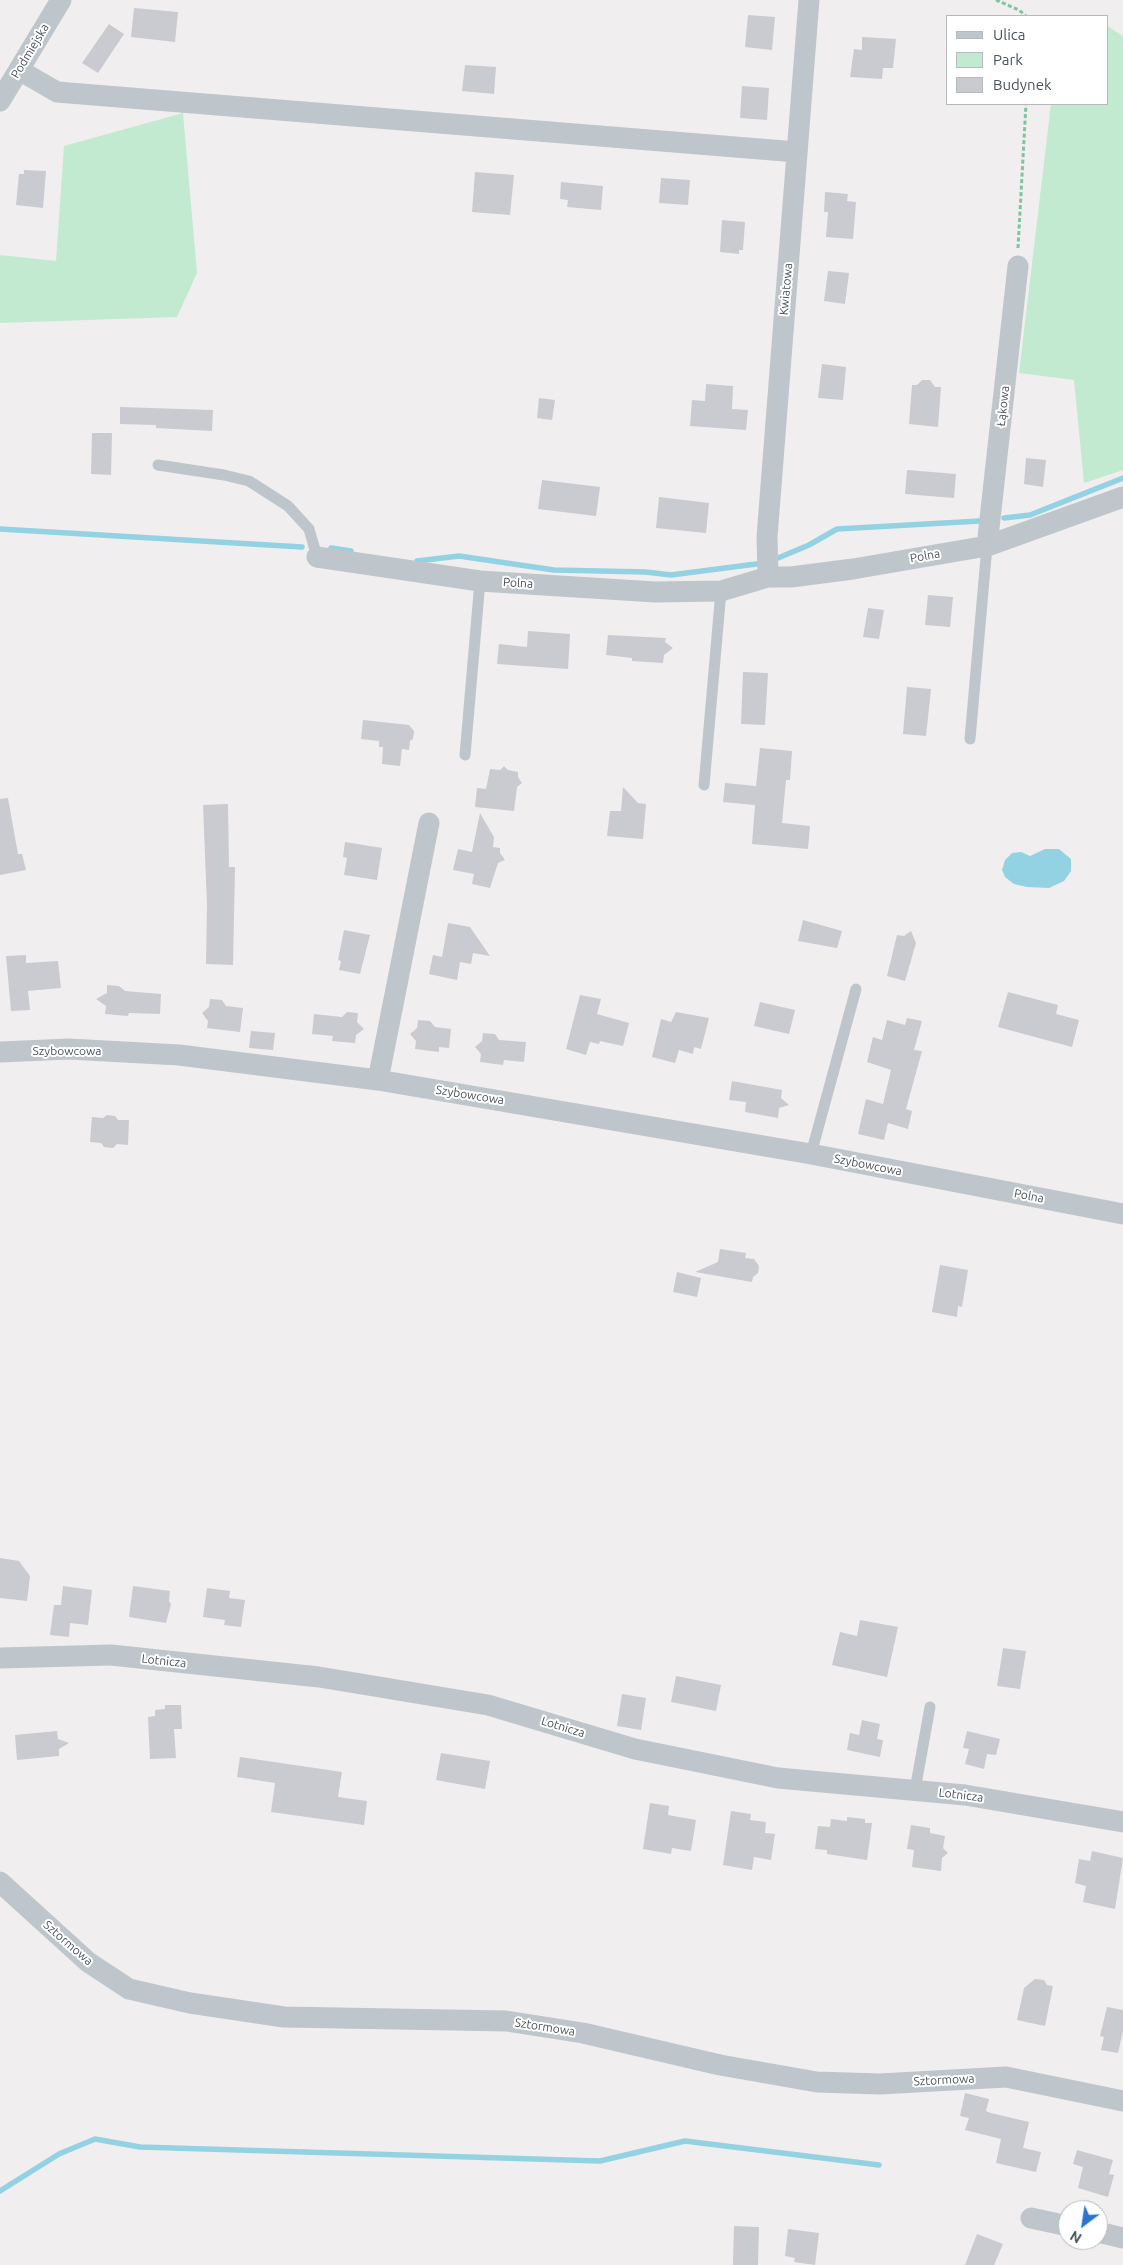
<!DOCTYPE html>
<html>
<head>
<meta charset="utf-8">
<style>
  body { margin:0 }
  #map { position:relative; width:1123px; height:2265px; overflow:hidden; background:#f1eeef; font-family:Ubuntu,sans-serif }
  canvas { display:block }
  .legend { position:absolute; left:946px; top:15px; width:162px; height:90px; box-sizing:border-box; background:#fff; border:1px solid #b6babd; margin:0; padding:6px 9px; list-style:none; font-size:15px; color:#49525a }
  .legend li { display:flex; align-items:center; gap:10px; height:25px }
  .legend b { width:25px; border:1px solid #b6babd }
  .north { position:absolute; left:1058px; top:2200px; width:50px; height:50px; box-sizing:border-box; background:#fff; border:1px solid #b6babd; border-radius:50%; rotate:211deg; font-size:14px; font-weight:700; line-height:20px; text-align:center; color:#49525a }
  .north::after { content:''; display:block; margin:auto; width:18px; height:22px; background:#2d75cc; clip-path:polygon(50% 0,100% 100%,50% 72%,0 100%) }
</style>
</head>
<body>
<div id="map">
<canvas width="1123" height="2265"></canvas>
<ul class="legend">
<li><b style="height:6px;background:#bec6cc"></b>Ulica</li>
<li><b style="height:14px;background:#c2ead0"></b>Park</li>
<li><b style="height:14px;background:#c9cbd0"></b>Budynek</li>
</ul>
<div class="north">N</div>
</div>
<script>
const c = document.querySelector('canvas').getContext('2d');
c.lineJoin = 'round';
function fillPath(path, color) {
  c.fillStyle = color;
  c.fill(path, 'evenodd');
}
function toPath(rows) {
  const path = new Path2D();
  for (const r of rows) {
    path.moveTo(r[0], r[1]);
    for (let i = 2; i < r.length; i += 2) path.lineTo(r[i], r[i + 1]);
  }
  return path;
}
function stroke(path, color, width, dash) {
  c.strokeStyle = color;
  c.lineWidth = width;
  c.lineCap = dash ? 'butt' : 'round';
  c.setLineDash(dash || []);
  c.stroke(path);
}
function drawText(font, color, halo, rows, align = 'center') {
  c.font = font + ' Ubuntu,sans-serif';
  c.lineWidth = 4;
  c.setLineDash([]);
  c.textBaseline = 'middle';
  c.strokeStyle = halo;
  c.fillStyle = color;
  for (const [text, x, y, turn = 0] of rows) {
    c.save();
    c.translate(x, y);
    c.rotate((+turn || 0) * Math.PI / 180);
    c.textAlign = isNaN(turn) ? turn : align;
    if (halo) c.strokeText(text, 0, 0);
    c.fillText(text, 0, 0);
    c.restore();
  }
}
const green = toPath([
  [1107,26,1123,36,1123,470,1084,483,1074,380,1019,373,1051,104,1107,104],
  [183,113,197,273,177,317,0,323,0,255,56,261,64,146]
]);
const water = toPath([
  [1045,849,1059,849,1071,859,1071,871,1064,881,1049,888,1027,887,1014,884,1005,877,1002,870,1005,860,1012,853,1021,852,1030,856]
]);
const stream = toPath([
  [1004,518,1030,515,1123,478],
  [0,529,302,547],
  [331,548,351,551],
  [778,558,809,545,837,529,980,521],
  [417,561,459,556,554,570,646,572,671,575,756,564],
  [0,2191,59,2154,95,2139,140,2147,600,2161,685,2141,879,2165]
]);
const building = toPath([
  [134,8,178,12,175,42,131,37],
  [748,15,775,17,772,50,745,47],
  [109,24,124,34,98,73,82,63],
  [862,37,896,39,893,68,883,68,882,79,850,77,854,49,862,50],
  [465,65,496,67,494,94,462,91],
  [742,86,769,88,767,120,740,118],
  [24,170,46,171,43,208,16,205,19,174,24,174],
  [475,172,514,175,510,215,472,212],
  [661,178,690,180,688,205,659,203],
  [561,182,603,186,601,210,567,207,568,200,560,199],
  [825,192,848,194,847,201,856,202,853,239,826,237,828,212,824,212],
  [722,220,745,222,743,250,739,250,739,254,720,252],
  [828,271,849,273,845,304,824,301],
  [822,364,846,367,843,400,818,398],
  [922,380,930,380,935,387,941,387,938,427,909,424,912,385,917,385],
  [706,384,733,386,732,409,748,410,746,430,690,426,692,400,705,401],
  [539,398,555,400,552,420,537,418],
  [120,407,213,410,212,431,156,428,156,425,120,424],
  [92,433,112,433,111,475,91,474],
  [1026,458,1046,460,1043,487,1024,484],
  [907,470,956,474,954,498,905,494],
  [542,480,600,487,596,516,538,509],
  [659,497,709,503,706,533,656,528],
  [928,595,953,597,950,627,925,625],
  [868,608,884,610,879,639,863,637],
  [528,631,570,634,568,669,497,664,499,644,527,647],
  [608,635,666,638,665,642,673,648,664,655,663,663,632,661,632,658,606,655],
  [743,672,768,673,765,725,741,724],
  [907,687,931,689,926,736,903,734],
  [363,720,409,725,414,731,413,739,410,741,409,750,402,749,400,766,382,764,383,747,379,747,379,741,361,739],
  [760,748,792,751,790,780,786,780,782,823,810,826,808,849,752,844,755,805,723,802,725,783,756,786],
  [504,766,508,770,518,772,518,777,522,783,517,787,514,811,475,807,477,788,486,789,490,769,500,770],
  [623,787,638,803,646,804,643,839,607,836,610,811,621,811],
  [8,798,18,854,22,854,26,870,0,875,0,799],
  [228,804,229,867,235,867,233,965,206,964,207,905,203,805],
  [480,813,494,837,493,847,500,848,500,853,505,860,498,863,490,888,472,884,474,874,453,870,458,849,472,852],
  [345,842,382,848,377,880,344,875,347,858,343,857],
  [803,920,842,931,837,948,798,941],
  [448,923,470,927,490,956,473,953,471,964,460,962,457,980,429,974,433,955,442,957],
  [344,930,370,935,360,974,339,970,341,961,338,960],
  [911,931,916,943,905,981,887,976,897,935,904,936],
  [26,955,26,963,58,961,61,988,28,991,30,1010,11,1011,6,956],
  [107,985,119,986,125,991,161,994,160,1014,129,1013,128,1016,105,1014,106,1006,96,999,107,993],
  [1008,992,1058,1005,1056,1014,1079,1020,1072,1047,998,1027],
  [580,995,601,999,597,1014,629,1023,623,1046,600,1041,599,1044,590,1042,586,1055,566,1049],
  [210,999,222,1000,226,1006,243,1008,240,1032,207,1028,208,1021,202,1013,209,1007],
  [760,1002,795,1010,789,1034,754,1026],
  [347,1012,358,1013,357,1022,364,1029,356,1035,355,1043,332,1041,333,1036,312,1034,314,1014,342,1017],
  [676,1012,709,1018,701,1049,694,1047,693,1054,679,1050,675,1063,652,1057,661,1019,671,1022],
  [907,1018,922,1021,914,1050,922,1051,906,1109,912,1111,908,1129,888,1123,884,1140,858,1134,866,1099,883,1104,891,1070,867,1062,873,1037,882,1040,887,1020,905,1025],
  [418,1020,430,1021,435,1027,451,1029,449,1048,439,1047,439,1052,415,1049,416,1041,410,1034,417,1028],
  [251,1031,275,1033,273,1050,249,1048],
  [483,1033,495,1034,499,1040,526,1042,524,1062,504,1060,503,1065,480,1062,481,1054,475,1047,482,1041],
  [732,1081,782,1090,781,1098,789,1105,779,1108,778,1118,745,1112,746,1102,729,1100],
  [107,1115,115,1116,118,1120,129,1120,128,1145,117,1144,113,1148,104,1147,101,1143,90,1142,92,1117,103,1118],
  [720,1249,746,1253,745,1258,754,1259,759,1266,758,1273,753,1277,752,1282,695,1272,718,1262],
  [940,1265,968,1270,962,1307,958,1306,957,1317,932,1312],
  [677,1272,701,1278,697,1297,673,1292],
  [0,1558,19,1561,30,1576,27,1601,0,1598],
  [63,1586,92,1590,88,1625,70,1623,69,1637,50,1635,54,1605,61,1605],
  [133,1586,170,1591,169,1601,171,1604,166,1623,129,1617],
  [207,1588,230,1591,229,1598,245,1600,241,1627,224,1625,225,1620,203,1617],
  [860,1620,898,1627,887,1677,832,1665,840,1632,857,1636],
  [1003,1648,1026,1651,1020,1689,997,1686],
  [676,1676,721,1685,716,1711,671,1702],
  [622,1694,646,1698,641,1730,617,1726],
  [165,1705,181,1705,182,1729,174,1729,176,1758,150,1759,148,1717,155,1716,155,1710,165,1709],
  [862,1720,880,1724,877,1739,883,1740,880,1757,847,1750,850,1733,859,1735],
  [57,1731,58,1739,69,1743,59,1749,59,1756,17,1760,15,1735],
  [967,1731,1000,1739,996,1755,987,1754,984,1769,965,1764,969,1749,963,1748],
  [441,1753,490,1761,485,1789,436,1780],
  [240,1757,342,1772,338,1797,367,1801,364,1825,271,1812,275,1783,237,1777],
  [650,1803,669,1806,668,1815,696,1820,691,1851,672,1848,671,1854,643,1849],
  [731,1811,751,1814,750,1820,766,1822,765,1833,775,1834,771,1860,754,1857,752,1870,723,1865],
  [847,1817,865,1819,865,1823,872,1823,867,1860,827,1854,827,1850,815,1849,818,1826,830,1827,831,1819,847,1821],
  [911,1825,930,1828,930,1833,945,1836,943,1848,948,1853,942,1858,941,1871,912,1867,914,1850,907,1849],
  [1092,1851,1123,1858,1115,1909,1083,1902,1086,1886,1075,1883,1079,1859,1090,1861],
  [1035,1979,1044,1980,1047,1985,1053,1986,1045,2026,1017,2020,1024,1988],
  [1107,2007,1123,2010,1123,2031,1118,2053,1101,2050,1104,2037,1100,2036],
  [965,2093,989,2099,986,2111,991,2113,1029,2122,1023,2148,1041,2152,1036,2172,996,2163,1001,2139,965,2130,969,2118,960,2116],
  [1077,2150,1113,2160,1109,2174,1114,2175,1108,2197,1078,2188,1083,2167,1073,2164],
  [734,2226,759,2227,758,2265,733,2265],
  [788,2229,819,2233,815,2265,794,2262,795,2258,785,2256],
  [977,2234,1003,2244,994,2265,965,2265]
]);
const path = toPath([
  [996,0,1019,10,1026,16],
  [1018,248,1026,104]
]);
const service = toPath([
  [158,465,224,475,249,481,288,506,309,529,317,557],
  [970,739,987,546],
  [465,755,480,581],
  [704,785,721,591],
  [811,1154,856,989],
  [915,1790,930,1707]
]);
const minor = toPath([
  [19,70,57,92,797,152],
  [0,101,61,0],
  [987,546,1018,266],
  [317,557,480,581,655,592,721,591,768,577,791,577,853,569,987,546,1123,497],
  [768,577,767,537,809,0],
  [0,1052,69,1049,179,1055,378,1080,811,1154,1123,1214],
  [378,1080,429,823],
  [0,1658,111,1655,319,1677,488,1705,635,1749,778,1778,965,1795,1123,1822],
  [0,1882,88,1962,129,1989,190,2003,284,2017,506,2021,583,2033,720,2065,817,2082,880,2084,1006,2077,1123,2101],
  [1031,2218,1068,2226],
  [1098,2232,1123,2238]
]);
const streetNames = [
  ["Podmiejska",30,51,-59],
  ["Kwiatowa",786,289,-85],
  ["Łąkowa",1003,406,-84],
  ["Polna",925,556,-10],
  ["Polna",518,583,4],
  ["Szybowcowa",67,1051],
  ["Szybowcowa",470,1095,9],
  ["Szybowcowa",868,1165,11],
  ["Polna",1029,1196,11],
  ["Lotnicza",164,1661,6],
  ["Lotnicza",563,1727,17],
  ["Lotnicza",961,1795,7],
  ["Sztormowa",68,1943,41],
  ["Sztormowa",545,2027,9],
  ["Sztormowa",944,2080,-3]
];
fillPath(green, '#c2ead0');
fillPath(water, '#93d2e2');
stroke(stream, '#93d2e2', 5.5);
fillPath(building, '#c9cbd0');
stroke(path, '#7dc4a0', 3, [4, 2.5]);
stroke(service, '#bec6cc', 11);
stroke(minor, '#bec6cc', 21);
drawText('12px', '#49525a', '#fff', streetNames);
</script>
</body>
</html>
